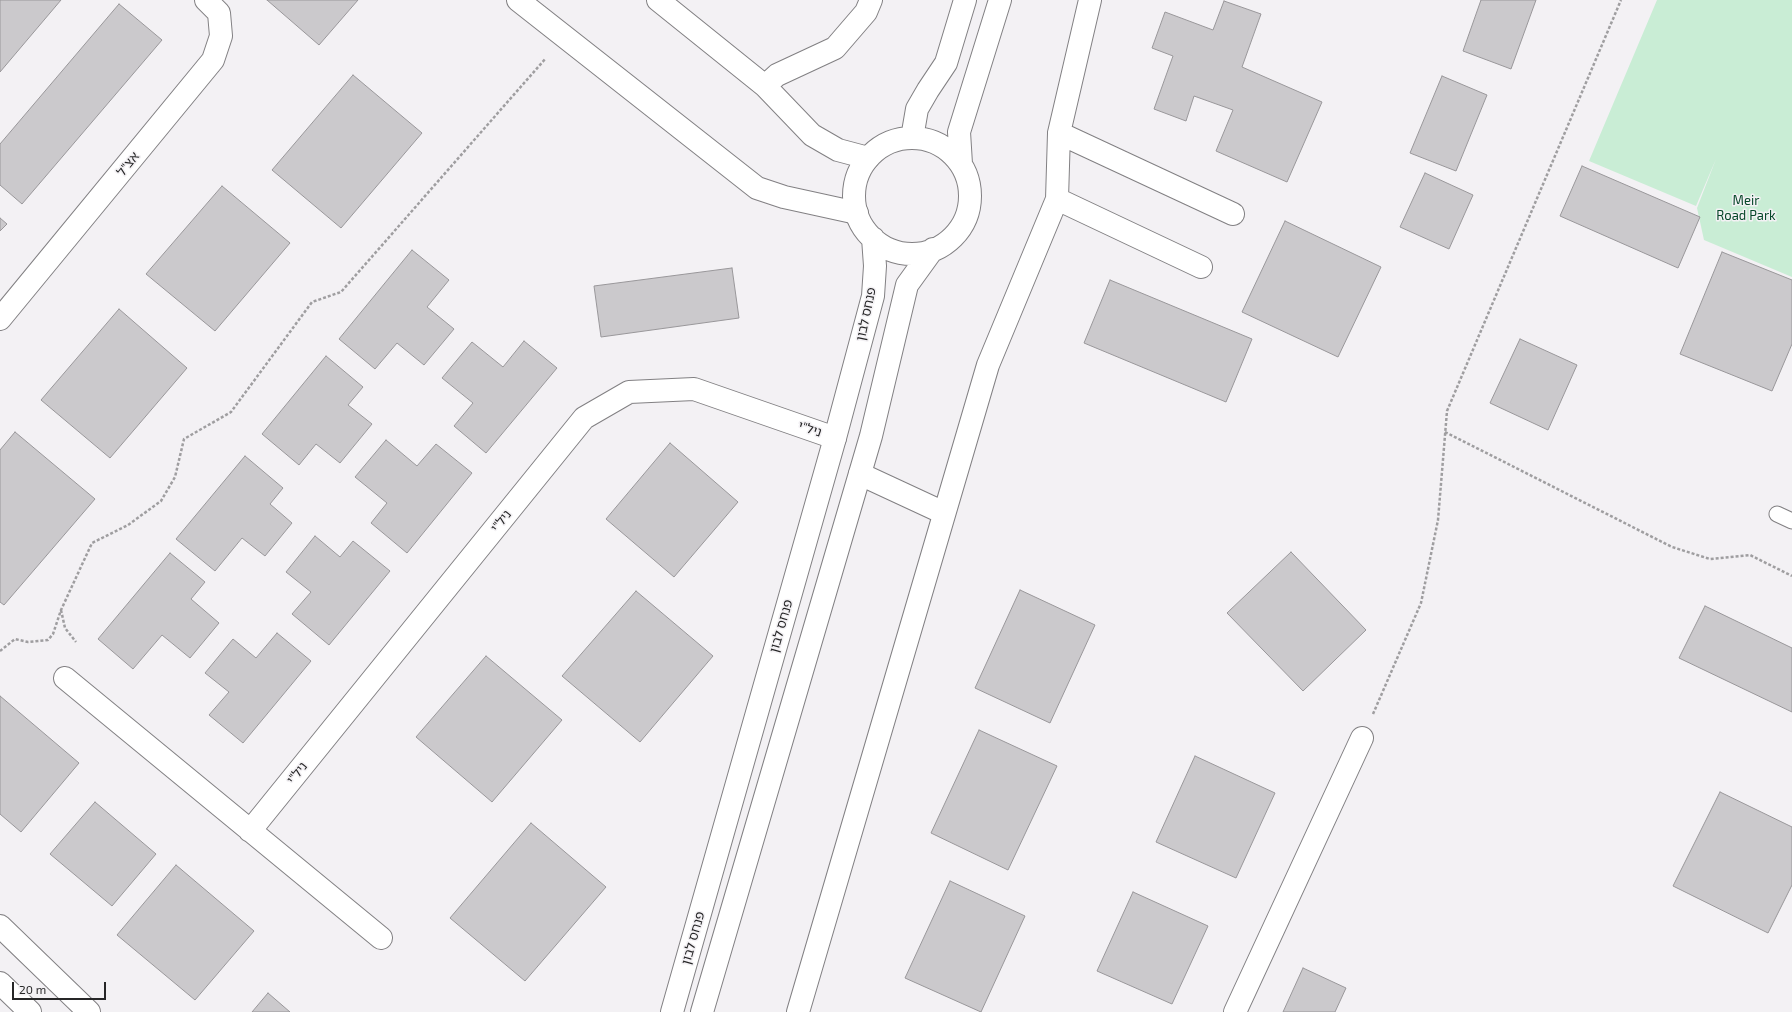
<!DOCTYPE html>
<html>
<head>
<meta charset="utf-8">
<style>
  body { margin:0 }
  #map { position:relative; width:1792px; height:1012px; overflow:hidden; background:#f3f1f4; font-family:"Exo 2",sans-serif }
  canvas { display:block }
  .scale { position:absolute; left:12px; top:982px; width:94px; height:18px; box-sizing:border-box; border:2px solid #262627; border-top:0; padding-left:5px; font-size:12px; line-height:14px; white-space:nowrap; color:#262627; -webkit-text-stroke:3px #f3f1f4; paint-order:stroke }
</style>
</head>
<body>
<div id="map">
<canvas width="1792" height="1012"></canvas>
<div class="scale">20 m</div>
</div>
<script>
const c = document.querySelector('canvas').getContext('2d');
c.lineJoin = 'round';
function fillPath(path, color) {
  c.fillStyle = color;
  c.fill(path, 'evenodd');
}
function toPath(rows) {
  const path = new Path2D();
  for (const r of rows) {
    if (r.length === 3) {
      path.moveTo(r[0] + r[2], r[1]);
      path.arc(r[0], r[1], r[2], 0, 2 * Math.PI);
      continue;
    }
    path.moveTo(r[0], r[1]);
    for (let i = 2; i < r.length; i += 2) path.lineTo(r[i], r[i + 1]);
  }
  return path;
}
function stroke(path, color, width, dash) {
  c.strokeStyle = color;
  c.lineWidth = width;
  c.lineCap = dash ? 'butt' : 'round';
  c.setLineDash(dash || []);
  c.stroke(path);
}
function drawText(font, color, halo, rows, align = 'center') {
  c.font = font + ' "Exo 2","Noto Sans Hebrew",sans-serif';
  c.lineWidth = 3;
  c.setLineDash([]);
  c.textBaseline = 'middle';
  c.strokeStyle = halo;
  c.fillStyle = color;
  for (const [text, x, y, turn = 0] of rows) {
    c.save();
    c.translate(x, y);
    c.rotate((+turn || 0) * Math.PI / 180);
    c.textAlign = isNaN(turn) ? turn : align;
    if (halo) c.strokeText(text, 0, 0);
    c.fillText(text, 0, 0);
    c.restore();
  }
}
const green = toPath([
  [1657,0,1792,0,1792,277,1704,240,1697,208,1716,159,1696,206,1589,161]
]);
const building = toPath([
  [0,0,61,0,0,72,0,0],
  [267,0,358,0,319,45,267,0],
  [1481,0,1536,0,1511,69,1463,51,1481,0],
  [1224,1,1261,14,1242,67,1322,102,1287,182,1216,151,1233,110,1194,96,1186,121,1154,109,1173,56,1152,48,1165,12,1213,30,1224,1],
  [119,4,162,40,22,204,0,185,0,144,119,4],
  [353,75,422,133,341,228,272,170,353,75],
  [1442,76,1487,95,1456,171,1410,153,1442,76],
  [1582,166,1700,217,1678,268,1560,216,1582,166],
  [1425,173,1473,195,1449,249,1400,227,1425,173],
  [222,186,290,243,215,331,146,274,222,186],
  [0,218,7,224,0,231,0,218],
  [1285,221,1381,267,1338,357,1242,312,1285,221],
  [412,250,449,280,427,307,454,329,424,365,397,343,375,369,339,339,412,250],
  [1722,252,1792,280,1792,344,1772,391,1680,354,1722,252],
  [732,268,739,318,601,337,594,286,732,268],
  [1110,280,1252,339,1226,402,1084,343,1110,280],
  [119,309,187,368,110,458,41,400,119,309],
  [1520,339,1577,365,1548,430,1490,403,1520,339],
  [524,341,557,368,486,453,454,426,473,403,442,378,472,342,503,367,524,341],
  [326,356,363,387,348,405,372,424,340,463,316,444,299,465,262,434,326,356],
  [15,432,95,499,4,605,0,602,0,450,15,432],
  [386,440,417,466,436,444,472,473,407,553,371,523,387,503,355,477,386,440],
  [670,443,738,502,674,577,606,519,670,443],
  [245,456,283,488,270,504,292,523,265,556,242,538,215,571,176,539,245,456],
  [315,536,340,557,353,541,390,571,329,645,292,614,311,592,286,572,315,536],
  [1291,552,1366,630,1303,691,1227,613,1291,552],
  [170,553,205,582,191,599,219,623,190,658,162,635,133,669,98,639,170,553],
  [1020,590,1095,625,1050,723,975,688,1020,590],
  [636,591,713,656,640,742,562,676,636,591],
  [1705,606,1792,648,1792,712,1679,658,1705,606],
  [277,633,311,661,243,743,209,715,229,692,205,673,233,639,256,658,277,633],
  [486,656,562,720,492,802,416,737,486,656],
  [0,696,79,763,21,832,0,814,0,696],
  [979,730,1057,766,1008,870,931,833,979,730],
  [1195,756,1275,793,1236,878,1156,842,1195,756],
  [1720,792,1792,827,1792,885,1768,933,1673,886,1720,792],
  [95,802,156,854,112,906,50,854,95,802],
  [531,823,606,887,525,981,450,918,531,823],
  [176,865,254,931,195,1000,117,935,176,865],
  [950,881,1025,916,981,1012,905,978,950,881],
  [1133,892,1208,926,1172,1004,1097,971,1133,892],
  [1303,968,1346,988,1335,1012,1283,1012,1303,968],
  [268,993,290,1012,252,1012,268,993]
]);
const path = toPath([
  [1445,432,1672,547,1710,559,1750,555,1792,576],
  [61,610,65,628,76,642],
  [0,651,15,639,28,642,48,640,53,634,61,610,92,543,128,525,161,501,175,477,184,439,231,412,312,302,341,292,546,58],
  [1373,714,1421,603,1438,520,1447,411,1621,0]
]);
const service = toPath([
  [1777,514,1792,521]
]);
const minor = toPath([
  [518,0,757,188,784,197,857,213],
  [658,0,765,86,812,135,838,150,868,158],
  [765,86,777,75,835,48,866,12,871,0],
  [1059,133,1233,214],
  [1057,199,1201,267],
  [0,319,213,60,221,36,219,13,206,0],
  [860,474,944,513],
  [65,678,381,938],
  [250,831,584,418,629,392,694,389,835,438],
  [798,1012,988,365,1057,199,1059,133,1090,0],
  [1235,1012,1362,738]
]);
const tertiary = toPath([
  [912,138,917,109,928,90,946,63,965,0],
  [912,196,58],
  [961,164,959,132,1000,0],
  [0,926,89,1012],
  [0,983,30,1012],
  [672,1012,835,438,873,296,875,266,873,238],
  [702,1012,871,436,907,285,933,249]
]);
const streetNames = [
  ["אצ\"ל",128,164,-51],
  ["פנחס לבון",866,314,-78],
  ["ניל\"י",810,429,19],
  ["ניל\"י",501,521,-51],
  ["פנחס לבון",781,626,-74],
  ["ניל\"י",297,773,-51],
  ["פנחס לבון",693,938,-74]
];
const parkNames = [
  ["Meir",1746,201],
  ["Road Park",1746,216]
];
fillPath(green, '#c9edd5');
fillPath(building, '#cbc9cc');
stroke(building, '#99979a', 1);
stroke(service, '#828083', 17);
stroke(minor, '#828083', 24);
stroke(tertiary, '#828083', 24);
stroke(path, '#9f9ea0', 2.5, [3, 2]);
stroke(service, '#fff', 15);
stroke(minor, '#fff', 22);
stroke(tertiary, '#fff', 22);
drawText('13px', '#262627', '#f3f1f4', streetNames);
drawText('13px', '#064729', '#f3f1f4', parkNames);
</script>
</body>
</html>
